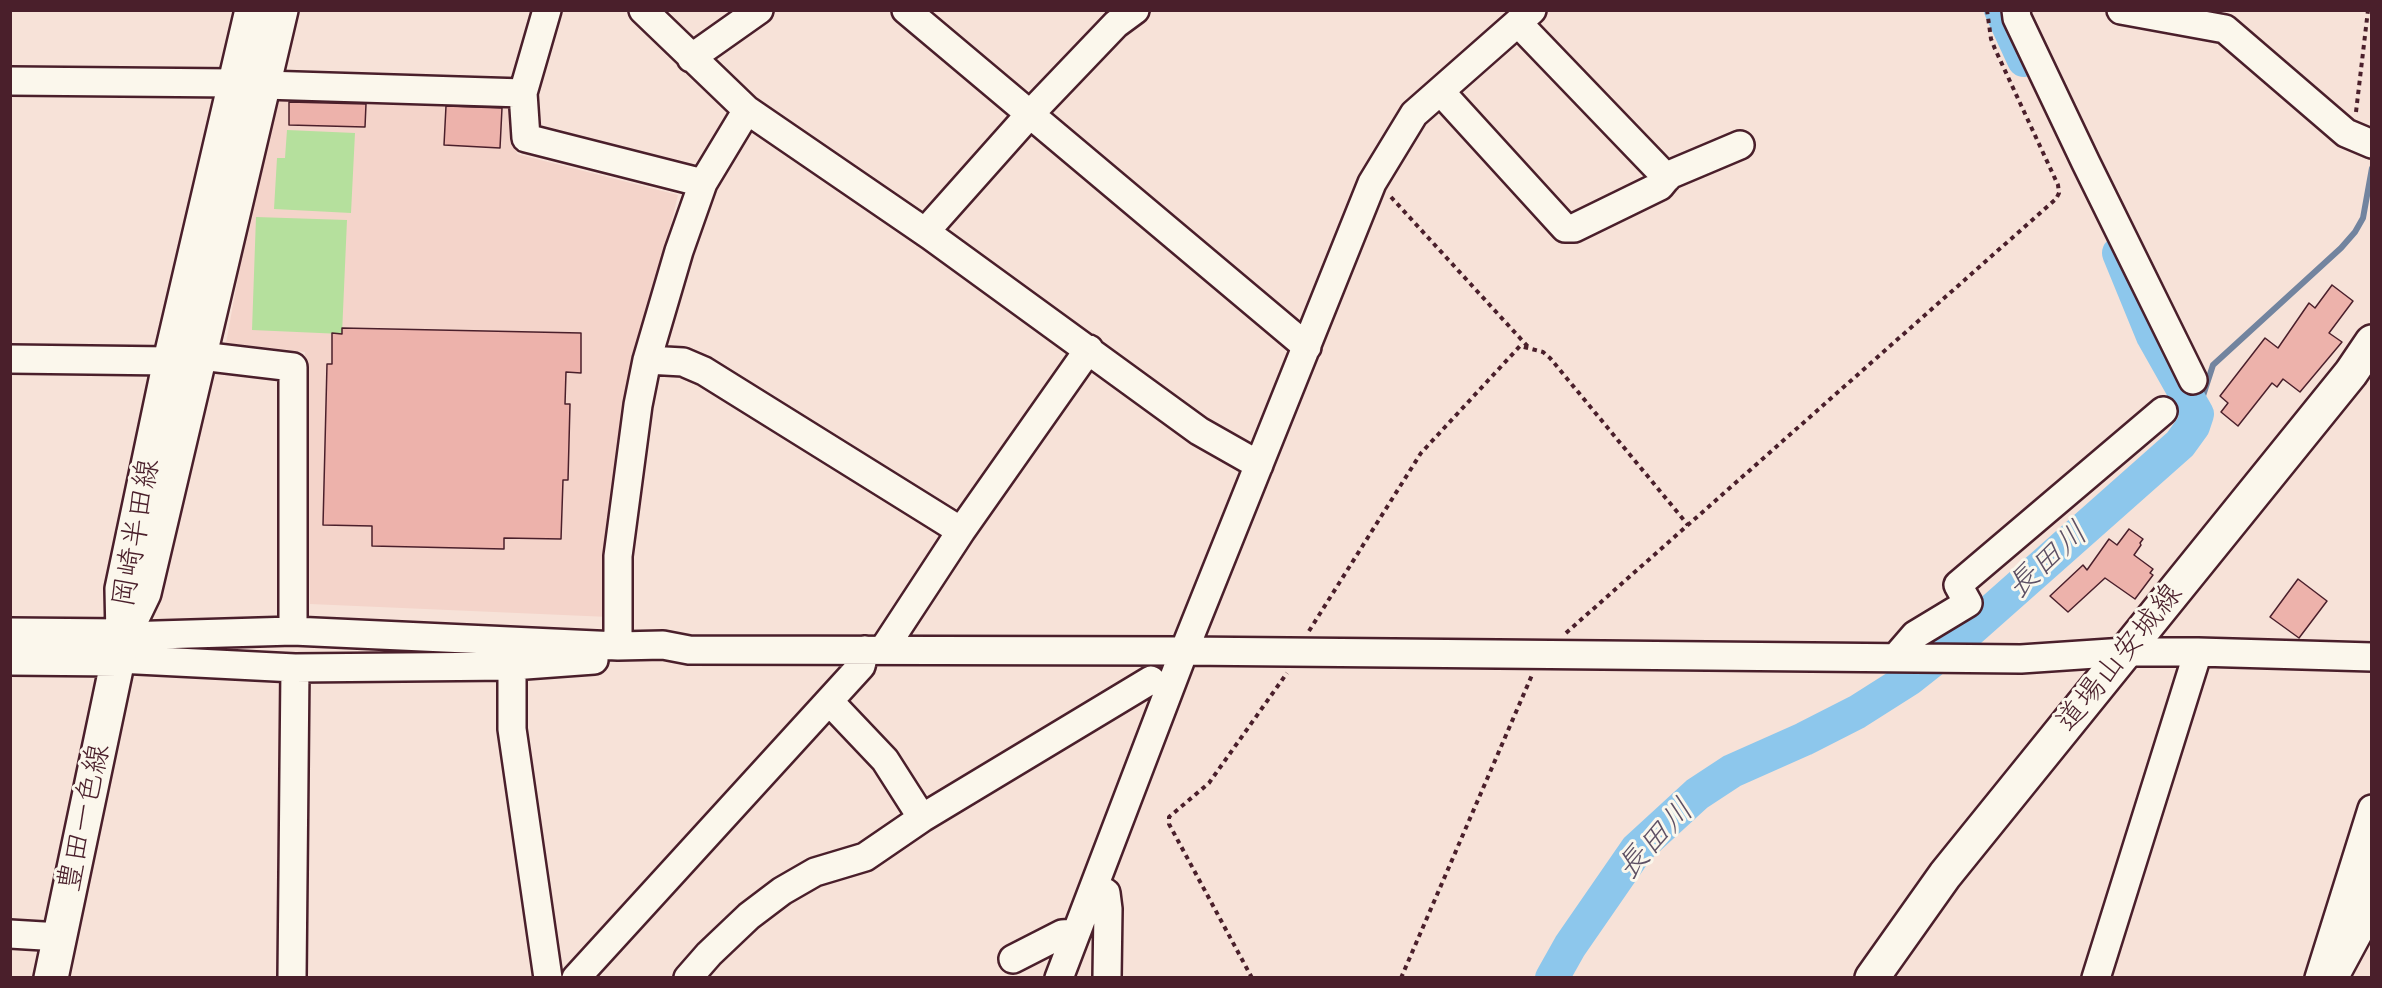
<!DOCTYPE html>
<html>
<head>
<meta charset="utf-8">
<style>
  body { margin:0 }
  #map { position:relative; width:2382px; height:988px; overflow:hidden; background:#f7e2d8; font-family:Caveat,sans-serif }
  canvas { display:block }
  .frame { position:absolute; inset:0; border:12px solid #4a1f2b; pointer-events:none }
</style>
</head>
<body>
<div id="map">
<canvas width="2382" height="988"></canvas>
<div class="frame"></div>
</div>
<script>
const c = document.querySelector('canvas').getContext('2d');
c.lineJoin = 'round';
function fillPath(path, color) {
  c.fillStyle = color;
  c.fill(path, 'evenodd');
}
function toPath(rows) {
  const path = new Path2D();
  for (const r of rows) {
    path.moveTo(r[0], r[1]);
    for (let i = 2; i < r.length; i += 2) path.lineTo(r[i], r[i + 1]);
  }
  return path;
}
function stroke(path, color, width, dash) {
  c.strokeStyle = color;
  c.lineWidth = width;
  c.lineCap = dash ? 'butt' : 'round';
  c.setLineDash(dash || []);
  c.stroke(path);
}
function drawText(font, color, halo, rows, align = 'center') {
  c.font = font + ' Caveat,"Klee One",sans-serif';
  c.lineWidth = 6;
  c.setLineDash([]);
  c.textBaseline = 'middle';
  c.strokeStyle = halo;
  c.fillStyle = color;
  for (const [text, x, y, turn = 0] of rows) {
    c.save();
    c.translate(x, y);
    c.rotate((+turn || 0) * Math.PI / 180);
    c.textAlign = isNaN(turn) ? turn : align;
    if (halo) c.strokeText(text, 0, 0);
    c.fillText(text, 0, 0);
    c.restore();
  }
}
const built = toPath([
  [271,97,511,100,517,154,678,195,637,363,609,617,310,604,305,352,226,343]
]);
const green = toPath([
  [287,130,355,133,351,213,274,209,277,158,285,158],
  [256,217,347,220,342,334,252,330]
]);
const stream = toPath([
  [2197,414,2213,365,2341,248,2355,232,2363,218,2372,168]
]);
const river = toPath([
  [2001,10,2024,60],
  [1552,978,1570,946,1637,849,1697,794,1732,771,1804,739,1857,712,1909,679,1961,638,2180,444,2193,426,2197,414,2153,336,2119,253]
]);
const building = toPath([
  [289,102,366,104,365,127,289,125,289,102],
  [446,106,502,108,500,148,444,145,446,106],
  [2332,285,2353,301,2329,333,2342,342,2300,392,2283,379,2277,387,2272,383,2238,426,2221,412,2228,403,2220,396,2265,338,2278,348,2309,303,2315,308,2332,285],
  [342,328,581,333,581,373,566,372,565,404,570,404,568,480,563,480,561,539,504,538,504,549,372,546,372,526,323,525,327,364,332,364,332,333,342,334,342,328],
  [2129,529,2143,539,2140,543,2141,545,2134,555,2153,569,2150,573,2153,575,2135,599,2105,578,2068,612,2050,596,2083,565,2087,570,2109,539,2117,545,2129,529],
  [2298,579,2327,601,2299,638,2270,617,2298,579]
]);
const path = toPath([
  [2356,112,2368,10],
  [1391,197,1530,349],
  [1309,631,1421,453,1520,346,1543,352,1550,358,1688,525],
  [1566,633,2056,199,2059,193,2058,185,1995,49,1991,39,1987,10],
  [1252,978,1169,824,1169,817,1209,783,1287,673],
  [1401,978,1532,675]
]);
const minor = toPath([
  [643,10,747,110,931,236,1199,431,1259,465],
  [906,10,1307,347],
  [2016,10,2017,18,2086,163,2193,380],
  [2121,10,2225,29,2346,133,2372,144],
  [1518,23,1667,178],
  [691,58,759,10],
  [10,81,234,83],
  [264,85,523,93,547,10],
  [1440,91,1565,228,1574,228,1660,186,1669,175,1740,145],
  [523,93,526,138,703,183,747,110],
  [925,232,1030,114,1116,24,1135,10],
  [201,356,293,367,293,631],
  [10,359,170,361],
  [647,360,683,362,704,371,961,531],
  [123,636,293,631,618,646,663,645,689,650,1184,651,2021,659,2125,652,2198,652,2372,657],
  [618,646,618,556,638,405,647,360,679,251,703,183],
  [883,650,961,531,1089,349],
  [1896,657,1915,635,1968,603,1958,585,2163,411],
  [118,659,295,668,512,666,594,660],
  [512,666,512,729,548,978],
  [829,701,885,760,922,818],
  [1095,886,1106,893,1108,909,1107,978],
  [10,934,60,937],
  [1013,959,1062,934,1076,933],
  [292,978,295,668],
  [576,978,861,666,865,650],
  [688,978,709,954,749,916,782,891,815,872,865,857,922,818,1151,680],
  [1059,978,1184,651,1372,183,1414,114,1532,10],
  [2096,978,2198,652],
  [2319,978,2372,809],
  [2334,978,2361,928,2372,865]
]);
const major = toPath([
  [131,620,144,593,281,10],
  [10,635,123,636],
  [10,658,118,659],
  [51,978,118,659,123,636,122,589,170,361,252,10],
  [1872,978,1945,875,2351,373,2372,342]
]);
const streetNames = [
  ["岡崎半田線",137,533,-80],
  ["道場山安城線",2120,658,-51],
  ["豊田一色線",85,818,-78]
];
const waterNames = [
  ["長田川",2048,561,-42],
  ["長田川",1656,840,-47]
];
fillPath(built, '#f4d4ca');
fillPath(green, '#b5e09d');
stroke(stream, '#72849f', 6);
stroke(river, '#8dc7ec', 34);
fillPath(building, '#edb2ab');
stroke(building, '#4a1f2b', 1.5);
stroke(minor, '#4a1f2b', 32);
stroke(major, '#4a1f2b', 38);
stroke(path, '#4a1f2b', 4, [4.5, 4.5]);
stroke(minor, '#fbf7ec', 27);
stroke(major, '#fbf7ec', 33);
drawText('30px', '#4a1f2b', '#fbf7ec', streetNames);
drawText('italic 32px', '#5e5165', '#fbf7ec', waterNames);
</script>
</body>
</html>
